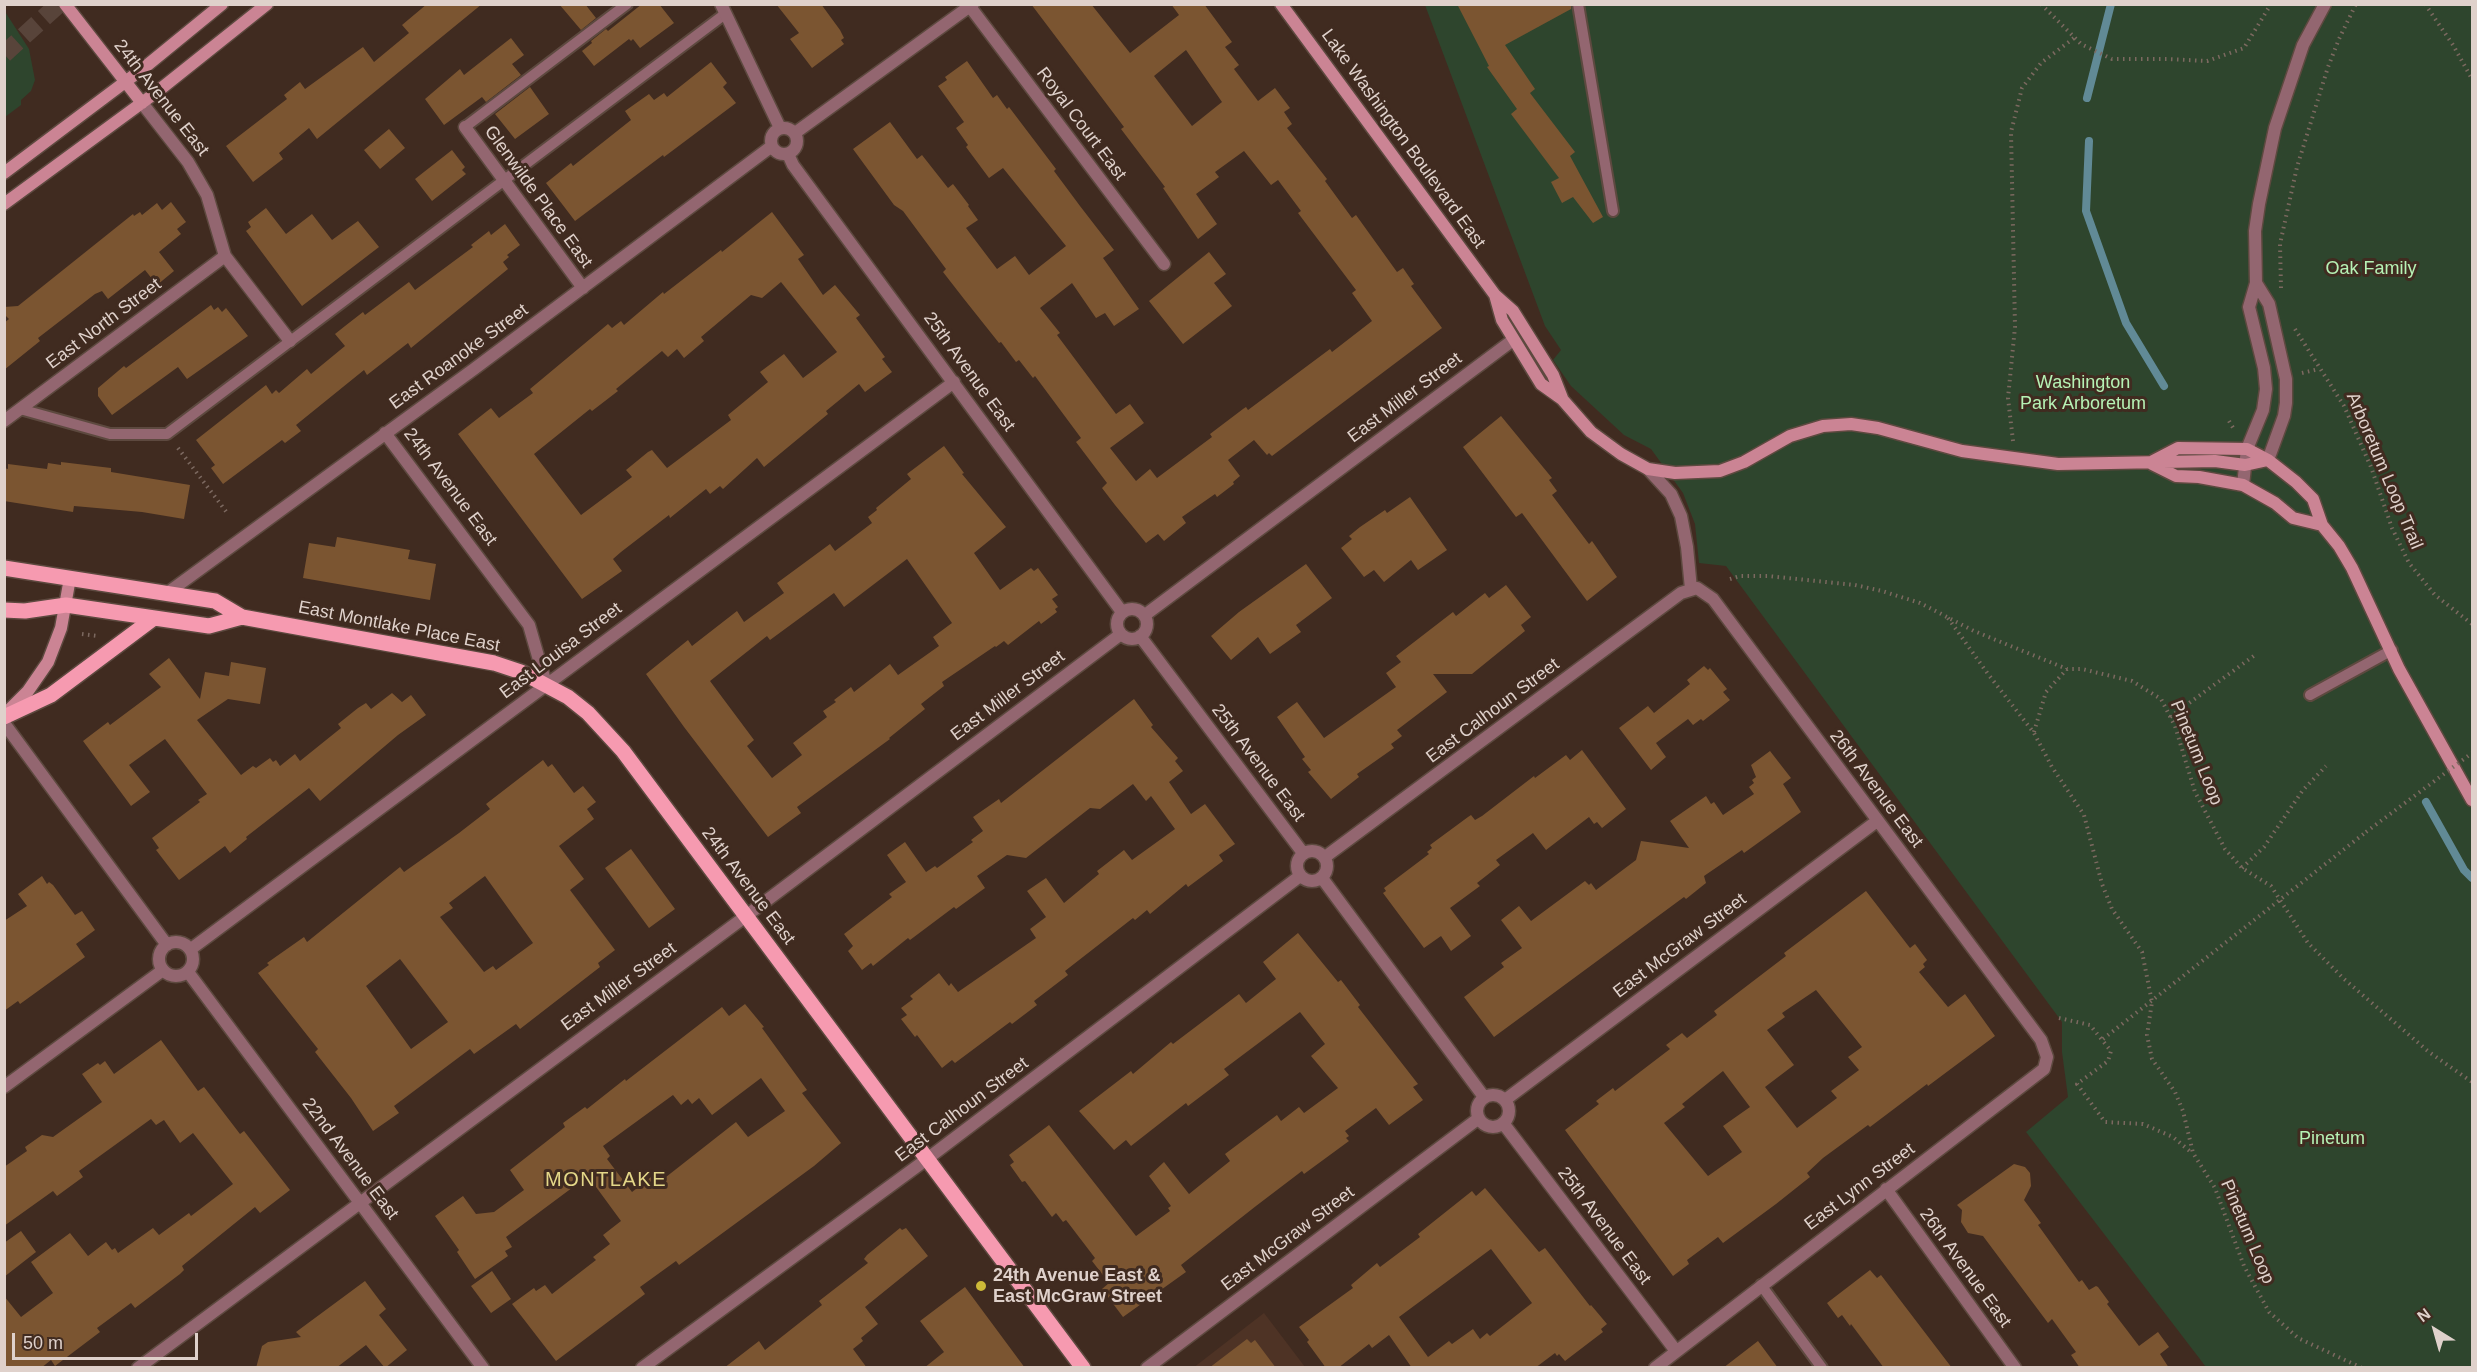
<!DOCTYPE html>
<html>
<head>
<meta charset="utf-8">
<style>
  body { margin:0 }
  #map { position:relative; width:2477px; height:1372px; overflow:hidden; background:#402b20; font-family:Arial,sans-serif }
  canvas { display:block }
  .frame { position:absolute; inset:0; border:6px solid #dfd1cb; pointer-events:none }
  .north { position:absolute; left:2405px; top:1300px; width:60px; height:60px; -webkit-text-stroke:4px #402b20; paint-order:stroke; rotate:323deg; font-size:16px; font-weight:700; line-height:24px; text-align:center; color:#dfd1cb }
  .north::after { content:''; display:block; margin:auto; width:21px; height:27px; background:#dfd1cb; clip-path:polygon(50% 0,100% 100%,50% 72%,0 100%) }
  .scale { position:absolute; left:12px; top:1333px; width:186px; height:27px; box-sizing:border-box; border:3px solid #dfd1cb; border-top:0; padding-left:8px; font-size:18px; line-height:21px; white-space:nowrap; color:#dfd1cb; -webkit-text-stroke:4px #402b20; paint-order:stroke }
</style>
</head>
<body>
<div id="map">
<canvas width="2477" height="1372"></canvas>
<div class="frame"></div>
<div class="north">N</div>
<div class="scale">50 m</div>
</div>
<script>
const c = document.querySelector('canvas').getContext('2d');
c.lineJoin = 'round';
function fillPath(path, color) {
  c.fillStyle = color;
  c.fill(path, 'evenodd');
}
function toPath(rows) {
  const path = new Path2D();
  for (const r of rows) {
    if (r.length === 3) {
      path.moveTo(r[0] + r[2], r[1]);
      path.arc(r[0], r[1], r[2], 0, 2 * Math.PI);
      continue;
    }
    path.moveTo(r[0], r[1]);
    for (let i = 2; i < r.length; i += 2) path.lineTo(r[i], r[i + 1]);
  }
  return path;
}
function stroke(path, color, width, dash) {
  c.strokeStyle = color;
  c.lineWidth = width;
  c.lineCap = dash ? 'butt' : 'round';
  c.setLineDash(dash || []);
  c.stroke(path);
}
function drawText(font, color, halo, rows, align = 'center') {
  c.font = font + ' Arial,sans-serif';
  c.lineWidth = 6;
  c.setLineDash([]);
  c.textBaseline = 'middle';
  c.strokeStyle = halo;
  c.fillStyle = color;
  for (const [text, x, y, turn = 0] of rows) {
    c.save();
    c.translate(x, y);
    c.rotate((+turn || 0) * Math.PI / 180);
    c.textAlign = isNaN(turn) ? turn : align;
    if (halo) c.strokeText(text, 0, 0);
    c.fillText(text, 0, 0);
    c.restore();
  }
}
const built = toPath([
  [1264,1313,1305,1367,1193,1368]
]);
const green = toPath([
  [1425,5,2472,5,2472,1367,2206,1367,2026,1132,2068,1097,2062,1052,2062,1022,1726,566,1699,563,1695,524,1683,493,1651,449,1624,435,1571,386,1553,360,1561,350,1545,326],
  [4,10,29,49,35,80,31,91,21,100,21,105,5,117]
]);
const stream = toPath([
  [2087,98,2111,4],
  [2089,141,2086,211,2126,323,2164,386],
  [2426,802,2464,870,2472,878]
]);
const building = toPath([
  [427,4,482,4,317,139,309,128,279,153,283,159,253,182,226,146,287,99,284,95,300,82,305,89,363,47,374,62,409,33,402,25],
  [559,4,585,4,596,18,581,30],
  [642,4,659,4,674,23,640,48,633,39,631,41,629,39,594,66,582,51,592,43,591,41,606,29,608,31],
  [776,4,821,4,840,30,844,38,841,40,844,44,812,68,790,39,799,33],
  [1031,4,1091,4,1130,53,1179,15,1171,4,1204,4,1232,42,1225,47,1239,65,1234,69,1258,101,1275,88,1290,108,1284,112,1292,124,1287,128,1327,179,1325,181,1352,218,1356,215,1397,272,1403,268,1414,284,1411,286,1442,328,1272,456,1269,453,1267,455,1254,440,1228,460,1240,476,1233,482,1234,484,1217,497,1215,494,1182,517,1186,523,1164,541,1158,534,1146,543,1115,505,1102,488,1107,483,1076,442,1081,438,1035,376,1033,378,1019,360,1016,362,1001,342,999,343,964,299,943,272,946,269,903,211,894,205,853,149,890,122,917,159,922,155,948,188,953,184,969,205,968,206,978,220,966,228,997,269,1015,256,1029,275,1066,246,1003,168,989,178,966,147,968,145,956,128,964,122,938,86,947,80,945,77,967,61,993,98,997,95,1007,109,1009,107,1056,169,1054,171,1080,206,1114,250,1103,258,1139,309,1114,326,1105,313,1096,318,1072,283,1040,308,1060,333,1057,335,1116,414,1130,404,1144,423,1110,448,1136,481,1150,469,1157,478,1212,437,1210,434,1243,409,1246,407,1248,410,1330,349,1332,352,1372,321,1352,293,1356,290,1298,213,1301,211,1278,180,1271,185,1244,151,1215,172,1219,177,1196,194,1217,224,1198,239,1163,188,1165,187,1121,129,1124,127],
  [1186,50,1222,102,1192,126,1154,76],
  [1457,4,1571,4,1571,9,1505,45,1535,89,1530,93,1575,152,1570,156,1603,217,1593,223,1573,197,1562,203,1551,182,1559,178,1511,114,1517,109,1487,67,1489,66],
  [511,38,524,55,512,64,521,75,486,102,482,97,444,125,425,99,460,69,464,75],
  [711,62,727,83,723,87,736,103,664,157,663,155,575,221,546,183,571,163,573,166,631,120,625,111,649,94,654,100,664,93,667,97],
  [530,87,549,114,515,139,495,114],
  [389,129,405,148,380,169,364,150],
  [452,150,465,167,462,170,466,174,432,201,415,179],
  [171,202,186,222,177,229,181,234,159,252,174,271,157,285,145,270,108,299,102,291,95,294,38,338,40,341,4,370,4,323,9,319,4,314,4,307,18,306,133,214,134,216,140,212,142,215,157,203,162,210],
  [266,208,286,234,312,214,332,240,358,221,379,247,302,306,246,231,251,227,248,222],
  [772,212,804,255,798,259,823,295,835,285,860,315,856,318,885,357,882,359,892,372,865,392,859,384,826,411,828,414,764,467,757,458,723,489,720,486,710,494,706,489,670,518,669,515,621,552,613,559,622,571,582,599,458,434,491,408,499,418,533,393,530,389,608,324,612,328,621,321,624,325,663,292,664,294,721,250,722,252],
  [781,282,837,352,803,378,784,354,760,372,768,382,728,415,731,420,667,468,652,450,648,452,626,470,632,477,581,515,534,454,590,409,592,411,618,391,616,389,662,351,668,357,677,349,684,358,704,341,701,337,751,295,762,298],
  [505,224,520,245,507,255,509,257,503,262,508,269,411,348,408,343,367,375,364,370,296,425,301,431,285,443,282,440,223,484,211,468,215,465,196,440,266,385,272,394,276,390,279,393,307,369,311,374,345,346,335,334,345,326,363,312,365,315,409,282,415,290,473,247,471,245,489,231,491,235],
  [1209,252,1226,274,1214,283,1232,306,1183,344,1149,301],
  [211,305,214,310,218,307,222,312,226,308,248,336,187,379,178,367,112,415,98,396,98,388,124,366,126,368],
  [1501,416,1552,478,1549,480,1557,491,1552,495,1589,544,1592,541,1617,577,1587,601,1522,513,1516,517,1463,447],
  [944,446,964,473,962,474,1006,527,974,553,1000,590,1031,568,1034,571,1038,568,1058,595,1052,599,1058,607,1055,609,1057,612,1041,624,1039,621,1008,645,1004,641,996,647,995,646,942,682,944,686,921,704,925,709,889,738,890,739,797,807,801,813,768,837,684,727,646,674,688,640,692,646,737,611,744,622,784,593,777,583,830,544,835,551,872,523,868,517,877,510,876,508,911,479,907,474],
  [907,559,952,623,933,637,939,646,898,675,890,664,854,692,851,687,834,700,836,702,823,711,827,717,793,743,802,755,772,778,747,746,754,740,710,681,767,636,770,640,834,593,844,607],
  [61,462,111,468,111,472,190,485,184,519,142,512,74,506,73,512,4,501,4,468,8,469,8,464,47,469,48,463,61,465],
  [1410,497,1447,550,1418,570,1411,560,1384,582,1374,570,1364,577,1341,548,1352,539,1349,536,1360,527,1385,510,1387,513],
  [337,537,410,550,408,559,436,564,430,600,303,578,309,543,335,547],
  [1306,564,1332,598,1296,625,1301,632,1270,654,1258,637,1231,660,1211,636,1239,612],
  [1506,585,1531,617,1521,625,1525,631,1472,674,1433,674,1447,692,1397,730,1402,736,1391,744,1394,748,1357,774,1359,777,1331,799,1308,772,1311,770,1302,759,1305,757,1277,717,1297,702,1324,738,1396,687,1386,673,1401,662,1396,656,1453,612,1456,616,1485,593,1489,598],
  [169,658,200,699,205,672,229,676,231,662,266,668,260,704,228,699,197,720,241,775,253,766,256,768,270,758,273,762,276,760,280,766,295,754,300,761,341,728,338,724,358,708,366,703,371,709,392,693,402,702,411,695,426,715,398,735,320,801,309,788,246,837,247,839,230,853,225,846,179,880,156,850,159,848,152,838,200,802,198,800,207,794,165,739,129,765,150,792,131,806,83,741,108,722,110,725,161,687,149,674],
  [1704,666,1708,670,1710,668,1727,689,1723,692,1730,700,1703,721,1701,719,1693,725,1688,719,1656,743,1666,757,1651,770,1619,728,1648,706,1654,713,1690,684,1687,680],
  [1134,699,1153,725,1151,727,1178,758,1175,761,1183,771,1169,782,1191,814,1205,804,1235,844,1219,855,1223,861,1188,887,1186,884,1150,914,1147,910,1135,920,1133,918,1065,971,1068,975,1034,1001,1037,1005,1012,1024,1010,1022,955,1063,952,1060,942,1068,917,1035,915,1037,901,1019,907,1015,901,1008,913,999,910,996,939,973,949,986,951,983,958,992,1036,938,1030,929,1046,917,1027,891,1046,878,1064,903,1099,874,1097,871,1124,850,1132,860,1175,829,1151,796,1146,801,1133,784,1100,809,1090,808,1026,858,1007,855,977,876,985,888,956,909,954,907,910,940,908,938,873,966,871,963,862,970,848,951,853,946,844,934,892,897,889,894,906,882,887,855,905,842,926,872,935,866,937,868,973,842,971,840,983,831,973,817,999,799,1001,803],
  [1582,750,1626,809,1602,828,1597,822,1594,824,1589,817,1546,850,1533,833,1496,860,1500,865,1477,883,1480,886,1450,908,1471,936,1451,951,1441,936,1424,948,1383,893,1386,891,1384,888,1429,854,1427,852,1432,848,1430,845,1468,817,1471,815,1475,820,1482,816,1534,776,1535,778,1566,755,1570,760],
  [1770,751,1791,778,1783,784,1801,812,1744,853,1742,850,1704,876,1706,883,1686,899,1684,897,1494,1037,1464,997,1504,967,1501,963,1522,948,1501,920,1519,906,1531,921,1585,881,1589,885,1591,883,1596,890,1636,860,1641,841,1689,848,1670,821,1706,796,1711,804,1714,802,1723,815,1754,794,1749,787,1754,783,1752,780,1756,777,1751,765],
  [543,760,548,767,552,764,574,793,583,786,596,802,587,809,594,819,559,846,584,879,570,890,615,950,598,963,600,967,520,1029,516,1024,474,1054,470,1049,394,1106,399,1113,373,1131,351,1098,315,1052,318,1049,258,973,269,965,267,963,304,937,307,942,400,867,404,872,459,833,490,809,486,804],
  [485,876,533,943,496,970,493,966,484,972,440,917,453,908,449,903],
  [400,959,448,1022,411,1049,366,986],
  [631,849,675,909,649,928,605,868],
  [42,876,47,884,49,882,53,885,75,915,82,911,95,930,76,944,85,957,20,1004,18,1001,4,1011,4,921,27,906,18,894],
  [1866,891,1910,948,1915,944,1927,960,1923,964,1925,967,1919,972,1948,1007,1965,994,1995,1036,1928,1086,1927,1084,1870,1127,1868,1125,1823,1158,1807,1173,1810,1177,1776,1204,1723,1243,1718,1237,1687,1260,1689,1264,1673,1276,1565,1130,1599,1104,1596,1101,1613,1088,1615,1091,1670,1049,1666,1045,1682,1033,1687,1038,1717,1015,1714,1011,1786,956,1784,953],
  [1816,990,1862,1047,1848,1057,1859,1070,1831,1091,1837,1098,1797,1128,1765,1087,1794,1065,1767,1030,1785,1017,1782,1013],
  [1723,1071,1750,1107,1723,1126,1742,1152,1708,1176,1664,1123,1685,1107,1682,1104],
  [1298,933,1338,982,1341,980,1360,1005,1358,1007,1418,1084,1413,1087,1423,1100,1389,1125,1376,1108,1345,1131,1349,1136,1346,1138,1349,1141,1304,1174,1302,1171,1256,1206,1181,1265,1186,1272,1123,1317,1102,1289,1109,1283,1092,1261,1095,1258,1066,1220,1063,1222,1056,1213,1052,1217,1025,1181,1022,1182,1010,1165,1014,1162,1009,1155,1049,1125,1136,1236,1170,1211,1168,1208,1171,1206,1149,1176,1164,1162,1189,1194,1230,1161,1225,1154,1277,1115,1281,1121,1299,1107,1304,1113,1338,1088,1311,1056,1325,1044,1300,1012,1224,1069,1229,1075,1188,1106,1186,1103,1131,1146,1126,1140,1114,1150,1079,1111,1131,1071,1133,1074,1171,1042,1173,1044,1239,994,1246,1003,1276,979,1263,962],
  [745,1004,764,1027,762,1028,807,1090,802,1093,841,1143,814,1166,679,1265,676,1261,640,1287,645,1294,556,1361,512,1304,534,1288,536,1291,545,1285,552,1294,596,1260,593,1257,610,1244,603,1235,621,1221,588,1176,506,1237,512,1247,505,1251,508,1256,475,1279,457,1252,459,1250,435,1216,463,1196,476,1214,494,1212,524,1190,510,1170,565,1127,563,1123,585,1107,587,1109,625,1079,626,1081,722,1007,729,1016],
  [761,1078,785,1111,748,1137,736,1122,666,1177,660,1170,632,1192,607,1159,610,1156,603,1146,673,1095,681,1105,688,1099,692,1104,699,1098,712,1115],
  [161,1040,198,1091,204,1087,240,1134,244,1131,290,1190,260,1213,255,1207,182,1266,184,1270,180,1274,135,1308,131,1303,97,1328,100,1332,55,1366,51,1360,41,1368,4,1368,4,1296,21,1317,53,1293,31,1262,70,1233,88,1256,106,1242,112,1250,115,1248,118,1253,153,1228,159,1235,189,1213,191,1216,233,1184,193,1133,180,1143,164,1120,156,1125,151,1119,79,1171,83,1177,57,1196,53,1191,4,1226,4,1167,27,1151,25,1147,42,1135,53,1137,102,1102,82,1074,98,1063,100,1065,105,1061,114,1074],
  [2014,1164,2025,1167,2030,1173,2031,1186,2024,1200,2041,1223,2038,1225,2079,1282,2082,1280,2089,1290,2096,1286,2098,1287,2109,1302,2107,1304,2139,1346,2158,1332,2169,1347,2160,1354,2169,1368,2080,1368,2071,1355,2076,1352,2052,1319,2048,1323,1983,1236,1968,1233,1961,1222,1962,1210,1957,1205],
  [1485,1188,1539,1252,1545,1248,1590,1306,1591,1305,1607,1324,1601,1329,1603,1332,1565,1361,1559,1354,1557,1356,1555,1353,1535,1368,1412,1368,1389,1335,1372,1348,1369,1344,1338,1368,1326,1368,1307,1342,1309,1340,1299,1327,1353,1288,1351,1285,1377,1263,1380,1267,1420,1237,1418,1234,1472,1191,1476,1196],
  [1491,1249,1532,1303,1490,1336,1487,1333,1480,1339,1473,1329,1452,1344,1449,1341,1428,1357,1399,1317],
  [900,1228,902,1230,906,1228,928,1256,865,1307,878,1324,861,1338,863,1341,853,1349,867,1368,724,1368,759,1341,765,1350,822,1305,819,1301,868,1263,864,1259,867,1255],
  [21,1231,36,1252,4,1277,4,1243],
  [1870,1270,1877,1278,1881,1275,1952,1368,1884,1368,1851,1324,1850,1326,1842,1315,1838,1318,1827,1303],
  [492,1271,511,1299,491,1313,471,1286],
  [365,1281,386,1309,379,1315,407,1350,385,1368,366,1345,336,1368,256,1368,262,1346,268,1342,301,1337,296,1332],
  [965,1287,1025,1368,924,1368,944,1352,920,1321],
  [1247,1339,1251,1343,1255,1340,1276,1368,1209,1368],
  [1758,1341,1778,1368,1723,1368]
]);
const highwayTunnel = toPath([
  [4,54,59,4]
]);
const path = toPath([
  [2041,4,2081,44,2112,59,2167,59,2207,61,2244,48,2271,4],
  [2425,4,2453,45,2472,79],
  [2281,288,2280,244,2297,167,2328,67,2339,39,2356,4],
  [2295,329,2344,406,2371,467,2392,528,2409,563,2435,595,2472,624],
  [2302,373,2319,369],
  [2229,421,2235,431],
  [2013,441,2008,398,2015,327,2011,132,2022,88,2041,63,2074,38],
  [178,448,228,514],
  [1730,579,1740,576,1768,576,1855,585,1882,591,1920,603,1974,631,2067,669,2082,669,2132,681,2161,699,2175,726,2195,792,2225,849,2242,868,2271,886,2308,943,2344,979,2429,1052,2472,1082],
  [1948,618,1988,674,2034,733,2052,767,2084,815,2102,884,2112,909,2142,952,2152,1002,2147,1035,2152,1059,2175,1092,2183,1111,2193,1153,2215,1188,2244,1266,2269,1312,2298,1338,2362,1368],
  [82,634,98,636],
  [2170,717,2255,655],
  [2034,732,2046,692,2067,669],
  [2242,868,2264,847,2303,790,2326,766],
  [2059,1018,2090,1025,2111,1051,2108,1061,2077,1084,2105,1122,2143,1124,2173,1137,2192,1153],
  [2103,1039,2366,832]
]);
const lane = toPath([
  [1578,4,1613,211],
  [465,127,627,4],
  [20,409,110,434,167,434,725,14],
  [2310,695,2392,650],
  [1761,1285,1822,1368]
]);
const street = toPath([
  [721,4,780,128],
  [968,4,1164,264],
  [142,103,188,162,207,195,225,256,290,341],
  [465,127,583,288],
  [784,141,13],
  [795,133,973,4],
  [788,154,793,165,1122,612],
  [2256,283,2269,304,2286,379,2286,403,2284,416,2268,460],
  [4,421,225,256],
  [385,433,529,625,546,684],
  [1648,469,1671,494,1681,516,1687,547,1691,589],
  [2243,485,2247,449,2263,410,2266,389,2264,368,2249,307,2256,283,2255,231,2259,204,2275,128,2303,45,2325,4],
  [166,594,474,369,772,146],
  [1132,624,15],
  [1145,615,1513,340],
  [1140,636,1303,853],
  [4,723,167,945],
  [1312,866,15],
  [1325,857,1681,593,1697,588,1713,599,2041,1040,2047,1057,2044,1069,1655,1368],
  [1322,878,1484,1097],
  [176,959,17],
  [191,949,954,382],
  [188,972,483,1368],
  [4,1087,163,970],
  [1493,1111,16],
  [1505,1100,1877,821],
  [1503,1123,1676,1351],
  [1886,1189,2015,1368],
  [138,1368,746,916,1121,634],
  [642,1368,927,1159,1300,876],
  [1147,1368,1479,1118]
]);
const secondary = toPath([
  [65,4,142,103],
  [1281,4,1495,295,1513,311,1553,375,1562,398],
  [4,173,145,67,222,4],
  [4,204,158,91,267,4],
  [1495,295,1502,320,1541,384,1562,399,1591,432,1621,454,1648,469,1675,473,1720,471,1744,462,1790,436,1823,426,1851,424,1878,428,1962,451,2058,464,2215,461,2245,465,2268,460],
  [2153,461,2178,448,2247,449,2268,460,2296,482,2313,499,2322,525,2339,546,2352,568,2399,669,2472,800],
  [2152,464,2176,476,2199,477,2243,485,2275,503,2293,518,2322,525],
  [5,714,28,691,48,662,61,628,70,578]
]);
const primary = toPath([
  [4,568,215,601,242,617,494,663,521,672,568,697,588,713,623,751,1083,1368],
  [4,610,25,611,66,605,209,626,242,617],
  [4,717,51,695,154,618]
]);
const pathBridge = toPath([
  [2366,832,2472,753]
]);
const markers = [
  [981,1286,6,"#cdb938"]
];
const streetNames = [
  ["24th Avenue East",161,98,52],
  ["Royal Court East",1081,124,53],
  ["Lake Washington Boulevard East",1403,139,54],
  ["Glenwilde Place East",538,197,54],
  ["East North Street",104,324,-37],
  ["East Roanoke Street",459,357,-36],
  ["25th Avenue East",969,372,54],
  ["East Miller Street",1405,398,-37],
  ["Arboretum Loop Trail",2384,471,67],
  ["24th Avenue East",450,487,53],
  ["East Montlake Place East",399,627,11],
  ["East Louisa Street",561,651,-37],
  ["East Miller Street",1008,696,-37],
  ["East Calhoun Street",1493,711,-37],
  ["Pinetum Loop",2196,753,68],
  ["25th Avenue East",1258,763,53],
  ["26th Avenue East",1876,789,53],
  ["24th Avenue East",748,886,53],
  ["East McGraw Street",1680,946,-37],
  ["East Miller Street",619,987,-36],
  ["East Calhoun Street",962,1110,-37],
  ["22nd Avenue East",350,1159,53],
  ["East Lynn Street",1860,1187,-37],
  ["25th Avenue East",1604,1226,53],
  ["Pinetum Loop",2247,1232,67],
  ["East McGraw Street",1288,1239,-37],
  ["26th Avenue East",1965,1268,54]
];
const parkNames = [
  ["Oak Family",2371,269],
  ["Washington",2083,383],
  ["Park Arboretum",2083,404],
  ["Pinetum",2332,1139]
];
const poiNames = [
  ["24th Avenue East &",993,1276],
  ["East McGraw Street",993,1297]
];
const neighbourhoodNames = [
  ["MONTLAKE",606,1180]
];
fillPath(built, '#4e3325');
fillPath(green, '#2e452d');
stroke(stream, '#618a96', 8);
fillPath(building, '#7b5531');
stroke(highwayTunnel, '#58443a', 18, [18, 9]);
stroke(lane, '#5d493f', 14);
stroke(street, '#5d493f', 15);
stroke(secondary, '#5d493f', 15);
stroke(primary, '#5d493f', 18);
stroke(path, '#7c6960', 4, [1.5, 4.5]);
stroke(lane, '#936670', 10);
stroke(street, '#936670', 12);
stroke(secondary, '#cb8494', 12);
stroke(primary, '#f69ab0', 15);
stroke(pathBridge, '#7c6960', 4, [1.5, 4.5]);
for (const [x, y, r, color] of markers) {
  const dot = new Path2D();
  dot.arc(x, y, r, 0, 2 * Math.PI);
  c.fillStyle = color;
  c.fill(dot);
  stroke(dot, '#402b20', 2);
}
drawText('18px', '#dfd1cb', '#402b20', streetNames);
drawText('18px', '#b6f2b5', '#402b20', parkNames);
drawText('bold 18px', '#dfd1cb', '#402b20', poiNames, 'left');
c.letterSpacing = '1.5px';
drawText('20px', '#e4d788', '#402b20', neighbourhoodNames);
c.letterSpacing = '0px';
</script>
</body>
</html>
